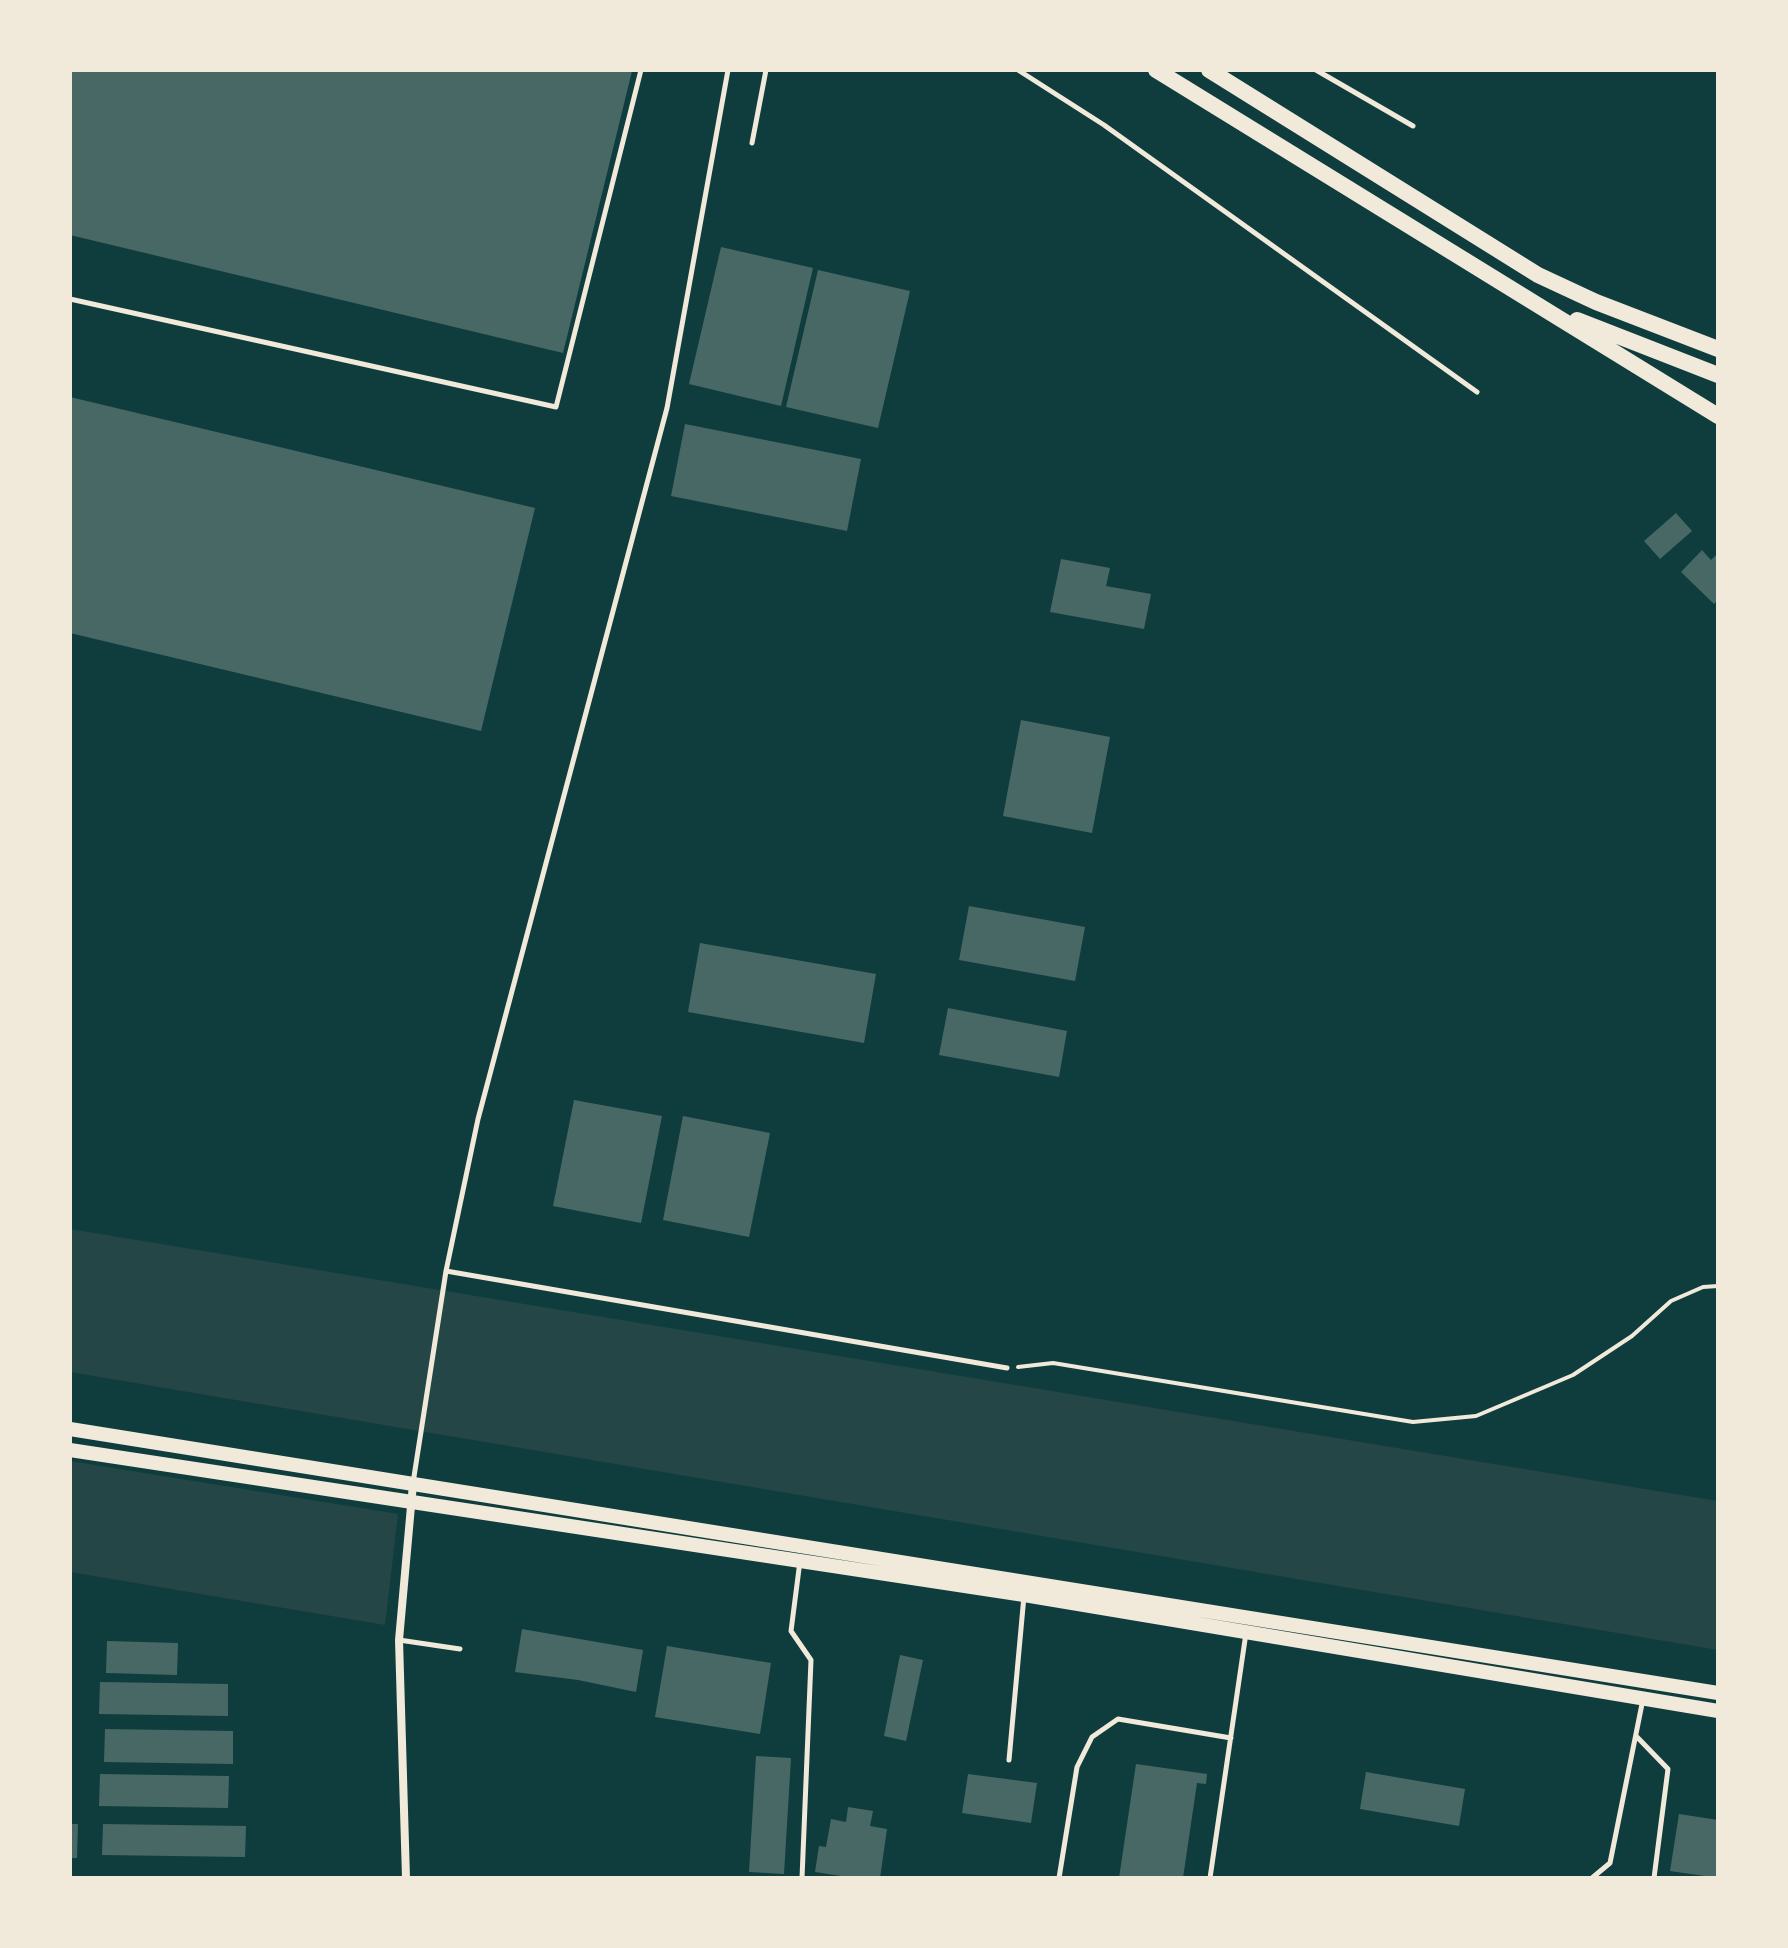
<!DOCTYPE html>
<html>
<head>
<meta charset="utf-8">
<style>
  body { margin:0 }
  #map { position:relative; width:1788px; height:1948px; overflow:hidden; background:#0f3d3e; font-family:"Source Sans 3",sans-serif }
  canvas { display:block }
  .frame { position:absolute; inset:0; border:72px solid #f1e9da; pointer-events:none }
</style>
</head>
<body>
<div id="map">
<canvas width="1788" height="1948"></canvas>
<div class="frame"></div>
</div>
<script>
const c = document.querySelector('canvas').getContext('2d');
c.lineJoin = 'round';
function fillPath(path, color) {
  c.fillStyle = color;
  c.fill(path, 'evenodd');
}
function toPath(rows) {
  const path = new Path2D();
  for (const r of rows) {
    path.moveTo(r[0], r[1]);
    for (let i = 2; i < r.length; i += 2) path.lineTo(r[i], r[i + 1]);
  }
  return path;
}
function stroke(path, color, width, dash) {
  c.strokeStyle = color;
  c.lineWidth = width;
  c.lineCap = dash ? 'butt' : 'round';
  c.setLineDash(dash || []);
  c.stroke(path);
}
const green = toPath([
  [70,1229,1718,1501,1718,1650,70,1372],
  [70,1461,398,1514,385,1625,70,1572]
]);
const building = toPath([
  [70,70,632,71,563,353,70,235],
  [721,247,813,268,781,406,689,384],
  [818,270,910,291,878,428,786,407],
  [70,397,535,508,481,731,70,633],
  [685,424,861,459,847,531,671,496],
  [1676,513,1692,531,1660,559,1644,541],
  [1702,550,1711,560,1718,553,1718,600,1714,604,1681,572],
  [1061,559,1110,568,1106,586,1151,594,1144,629,1050,612],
  [1021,720,1110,737,1092,833,1003,816],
  [969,906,1085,927,1075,981,959,960],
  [700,943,876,974,864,1043,688,1012],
  [948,1008,1067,1031,1059,1077,939,1055],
  [574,1100,662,1116,641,1223,553,1206],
  [683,1116,770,1133,749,1237,663,1220],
  [522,1629,643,1650,636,1692,578,1680,515,1672],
  [107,1641,178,1643,177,1675,106,1673],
  [667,1646,771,1663,760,1734,655,1717],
  [900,1655,923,1660,906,1741,884,1736],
  [100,1682,228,1684,228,1716,99,1714],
  [105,1729,233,1731,233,1764,104,1762],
  [756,1756,791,1758,784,1874,749,1872],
  [1136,1764,1207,1774,1206,1784,1197,1783,1183,1878,1119,1878],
  [1366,1772,1465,1789,1459,1826,1360,1809],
  [100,1774,229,1776,228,1808,99,1806],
  [968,1774,1037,1783,1031,1823,962,1813],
  [848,1807,873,1811,870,1826,887,1829,880,1878,854,1878,815,1872,819,1846,826,1847,831,1819,846,1822],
  [1679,1814,1718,1820,1718,1878,1670,1871],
  [70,1824,78,1824,77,1858,70,1858],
  [103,1824,246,1826,245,1857,102,1855]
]);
const path = toPath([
  [1018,1367,1053,1363,1413,1422,1476,1416,1573,1375,1632,1336,1671,1301,1703,1287,1718,1286]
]);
const service = toPath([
  [1018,70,1104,125,1477,392],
  [1316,70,1413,126],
  [752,143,766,70],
  [70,299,556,407,641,70],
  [446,1271,1007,1368],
  [413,1483,446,1271,478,1119,667,408,728,70],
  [800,1561,791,1631,811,1660,802,1878],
  [399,1640,460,1649],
  [1637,1737,1668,1769,1654,1878],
  [1009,1760,1024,1596],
  [1059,1878,1077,1767,1092,1737,1118,1719,1231,1738],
  [1210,1878,1246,1633],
  [1592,1878,1610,1863,1643,1699]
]);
const minor = toPath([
  [406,1878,399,1640,413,1484]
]);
const secondary = toPath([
  [70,1429,1718,1693],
  [70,1450,1024,1595,1718,1711]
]);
const primary = toPath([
  [1156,70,1718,416],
  [1209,70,1538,275,1596,302,1718,349],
  [1577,320,1718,375]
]);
fillPath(green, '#244646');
fillPath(building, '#486865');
stroke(path, '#f1e9da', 4);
stroke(service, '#f1e9da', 5);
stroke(minor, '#f1e9da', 8);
stroke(secondary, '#f1e9da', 14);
stroke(primary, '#f1e9da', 16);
</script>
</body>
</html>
